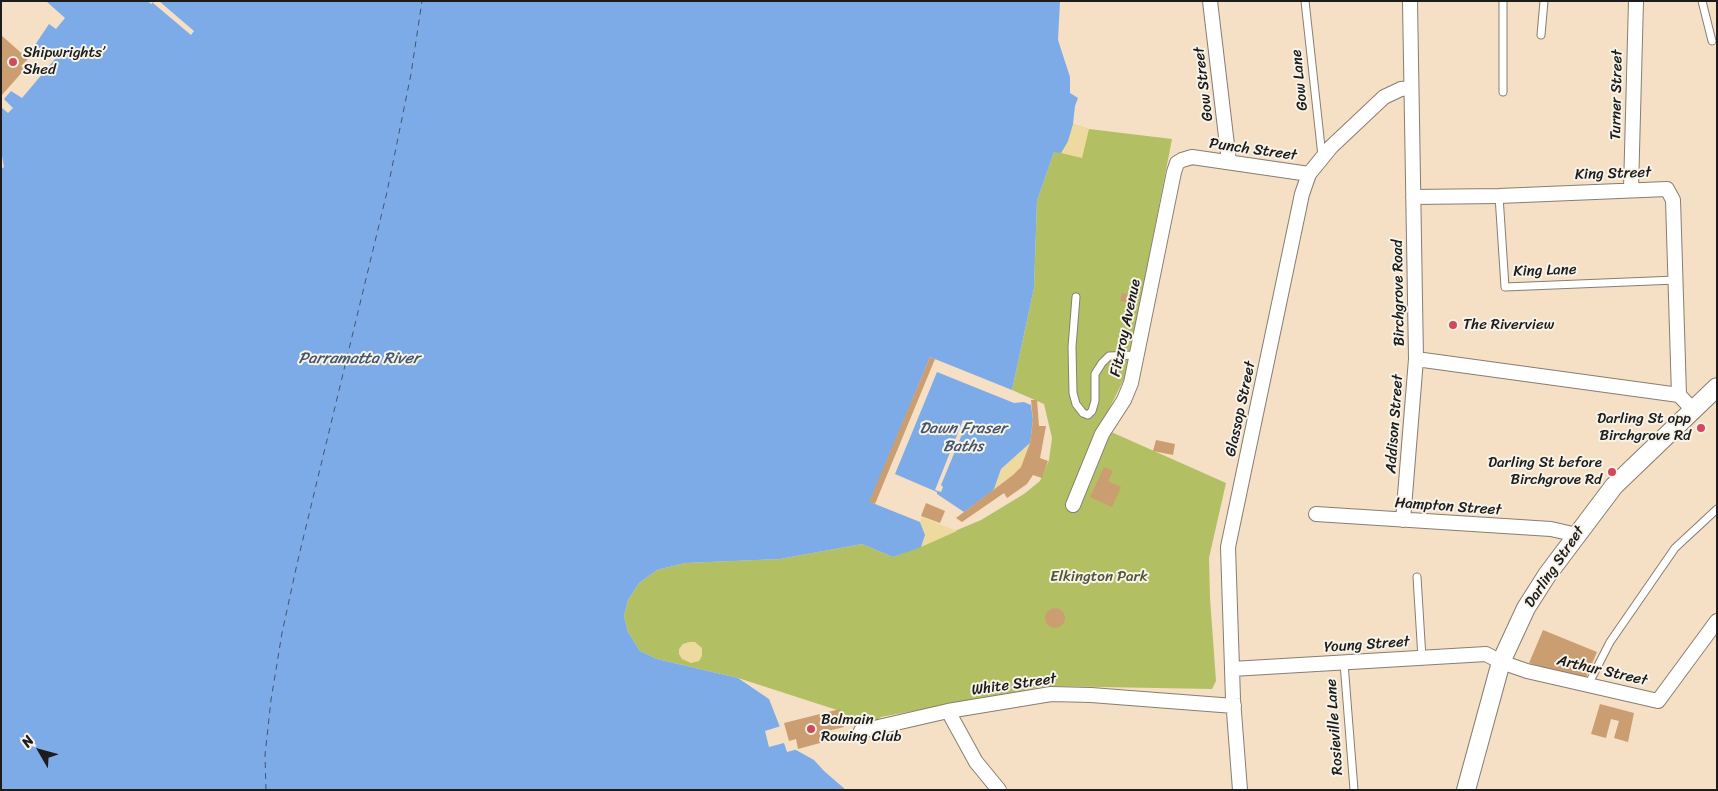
<!DOCTYPE html>
<html>
<head>
<meta charset="utf-8">
<style>
  body { margin:0 }
  #map { position:relative; width:1718px; height:791px; overflow:hidden; background:#f5dfc5; font-family:Sriracha,sans-serif }
  canvas { display:block }
  .frame { position:absolute; inset:0; border:2px solid #1c1c1c; pointer-events:none }
  .north { position:absolute; left:15px; top:726px; width:50px; height:50px; -webkit-text-stroke:4px #f7f3e8; paint-order:stroke; rotate:308deg; font-size:14px; font-weight:700; line-height:20px; text-align:center; color:#1c1c1c }
  .north::after { content:''; display:block; margin:auto; width:18px; height:22px; background:#1c1c1c; clip-path:polygon(50% 0,100% 100%,50% 72%,0 100%) }
</style>
</head>
<body>
<div id="map">
<canvas width="1718" height="791"></canvas>
<div class="frame"></div>
<div class="north">N</div>
</div>
<script>
const c = document.querySelector('canvas').getContext('2d');
c.lineJoin = 'round';
function fillPath(path, color) {
  c.fillStyle = color;
  c.fill(path, 'evenodd');
}
function toPath(rows) {
  const path = new Path2D();
  for (const r of rows) {
    if (r.length === 3) {
      path.moveTo(r[0] + r[2], r[1]);
      path.arc(r[0], r[1], r[2], 0, 2 * Math.PI);
      continue;
    }
    path.moveTo(r[0], r[1]);
    for (let i = 2; i < r.length; i += 2) path.lineTo(r[i], r[i + 1]);
  }
  return path;
}
function stroke(path, color, width, dash) {
  c.strokeStyle = color;
  c.lineWidth = width;
  c.lineCap = dash ? 'butt' : 'round';
  c.setLineDash(dash || []);
  c.stroke(path);
}
function drawText(font, color, halo, rows, align = 'center') {
  c.font = font + ' Sriracha,sans-serif';
  c.lineWidth = 4;
  c.setLineDash([]);
  c.textBaseline = 'middle';
  c.strokeStyle = halo;
  c.fillStyle = color;
  for (const [text, x, y, turn = 0] of rows) {
    c.save();
    c.translate(x, y);
    c.rotate((+turn || 0) * Math.PI / 180);
    c.textAlign = isNaN(turn) ? turn : align;
    if (halo) c.strokeText(text, 0, 0);
    c.fillText(text, 0, 0);
    c.restore();
  }
}
const green = toPath([
  [1073,124,1089,129,1172,139,1129,360,1124,379,1100,427,1226,483,1209,558,1210,598,1216,681,1212,689,1047,686,881,717,867,727,837,710,738,678,657,659,640,651,628,632,624,616,628,600,639,583,657,570,685,563,780,559,862,544,893,557,981,520,1024,494,1040,481,1049,460,1052,438,1044,404,1012,390,1034,288,1037,201,1054,152,1068,141]
]);
const sand = toPath([
  [1073,124,1089,129,1082,158,1061,153,1068,141],
  [1030,443,1021,467,1013,475,994,489,1001,469],
  [922,517,957,531,921,547,925,535,920,522],
  [689,642,695,642,702,648,702,656,699,661,691,663,682,659,679,654,679,649,683,644]
]);
const water = toPath([
  [46,1,148,1,151,4,154,1,1060,1,1058,40,1070,77,1070,93,1078,98,1075,106,1073,124,1068,141,1061,153,1054,152,1037,201,1034,288,1012,390,930,357,870,502,920,522,925,535,921,547,893,557,862,544,780,559,685,563,657,570,639,583,628,600,624,616,628,632,640,651,657,659,738,678,769,699,787,745,814,760,824,771,846,790,1,790,1,169,4,167,1,150,1,107,8,113,13,108,4,99,11,91,22,98,55,59,35,45,49,24,56,29,65,18],
  [937,372,1014,403,1024,402,1031,405,1033,420,1030,443,1001,469,994,489,991,492,964,512,937,494,937,492,895,474]
]);
const pier = toPath([
  [154,1,159,1,194,31,191,35,153,3],
  [963,420,970,422,968,428,965,427,941,485,943,487,941,492,935,490],
  [781,726,789,744,798,749,787,752,784,743,769,747,765,731]
]);
const ferry = toPath([
  [266,790,265,755,271,700,282,633,297,564,387,192,411,74,422,1]
]);
const building = toPath([
  [1,35,28,59,21,66,25,69,1,96],
  [1122,293,1130,295,1128,303,1120,301],
  [930,357,935,359,875,504,869,502],
  [1031,400,1037,400,1039,426,1046,426,1040,458,1048,461,1042,478,1033,475,1027,484,1007,498,1004,493,962,522,956,518,1013,475,1021,467,1030,443,1033,420],
  [1156,440,1175,444,1173,455,1153,451],
  [1104,467,1113,471,1108,481,1121,487,1112,507,1090,497],
  [926,503,945,511,940,523,921,516],
  [1055,618,10],
  [1543,630,1597,652,1585,680,1529,663],
  [1600,704,1634,713,1628,742,1614,738,1619,721,1611,719,1606,738,1591,734],
  [840,709,844,727,828,731,831,740,798,749,796,739,789,741,784,723]
]);
const service = toPath([
  [1305,1,1322,156],
  [1702,1,1712,41],
  [1541,35,1544,1],
  [1503,92,1503,1],
  [1499,196,1505,287,1676,280],
  [1076,297,1072,347,1073,393,1076,404,1083,413,1088,415,1092,411,1095,401,1095,374,1102,363,1109,356,1137,355],
  [1417,577,1422,658],
  [1344,663,1354,790],
  [1588,685,1610,642,1675,548,1717,509]
]);
const minor = toPath([
  [1210,1,1229,162],
  [1631,189,1636,1],
  [1413,197,1499,196,1667,189,1673,200,1679,395],
  [1416,359,1679,395,1693,410],
  [1073,505,1102,434,1124,400,1131,383,1174,172,1177,163,1182,160,1192,157,1309,174],
  [1316,514,1551,529,1577,535],
  [1403,520,1416,359,1410,1],
  [1232,669,1486,654,1501,662,1527,671,1658,701,1717,621],
  [948,711,976,762,999,790],
  [861,731,948,711,1051,694,1091,695,1234,706],
  [1240,790,1233,699,1228,547,1302,194,1309,174,1331,147,1384,97,1401,89,1411,88]
]);
const tertiary = toPath([
  [1466,790,1501,662,1526,608,1547,575,1614,486,1717,387]
]);
const markers = [
  [13,62,5,"#d1495b"],
  [1453,325,5,"#d1495b"],
  [1701,428,5,"#d1495b"],
  [1612,472,5,"#d1495b"],
  [811,729,5,"#d1495b"]
];
const poiNames = [
  ["Shipwrights’",23,53],
  ["Shed",23,70],
  ["The Riverview",1463,325],
  ["Darling St opp",1691,419,"right"],
  ["Birchgrove Rd",1691,436,"right"],
  ["Darling St before",1602,463,"right"],
  ["Birchgrove Rd",1602,480,"right"],
  ["Balmain",821,720],
  ["Rowing Club",821,737]
];
const streetNames = [
  ["Gow Lane",1300,80,-96],
  ["Gow Street",1204,84,-97],
  ["Turner Street",1617,95,-89],
  ["Punch Street",1253,150,8],
  ["King Street",1613,174,-2],
  ["King Lane",1545,271,-2],
  ["Birchgrove Road",1399,293,-91],
  ["Fitzroy Avenue",1126,328,-78],
  ["Glassop Street",1241,409,-78],
  ["Addison Street",1395,424,-86],
  ["Hampton Street",1448,507,4],
  ["Darling Street",1555,567,-56],
  ["Young Street",1367,645,-4],
  ["Arthur Street",1602,671,13],
  ["White Street",1014,685,-8],
  ["Rosieville Lane",1335,727,-94]
];
const parkNames = [
  ["Elkington Park",1099,577]
];
const waterNames = [
  ["Parramatta River",359,359],
  ["Dawn Fraser",963,429],
  ["Baths",963,447]
];
fillPath(green, '#b2c063');
fillPath(sand, '#eeda9e');
fillPath(water, '#7dabe7');
fillPath(pier, '#f5dfc5');
stroke(ferry, '#43556d', 1, [6, 5]);
fillPath(building, '#ca9e70');
stroke(service, '#887e70', 9);
stroke(minor, '#887e70', 16);
stroke(tertiary, '#887e70', 20);
stroke(service, '#fff', 7);
stroke(minor, '#fff', 14);
stroke(tertiary, '#fff', 18);
for (const [x, y, r, color] of markers) {
  const dot = new Path2D();
  dot.arc(x, y, r, 0, 2 * Math.PI);
  c.fillStyle = color;
  c.fill(dot);
  stroke(dot, '#f7f3e8', 2);
}
drawText('15px', '#1c1c1c', '#f7f3e8', poiNames, 'left');
drawText('15px', '#1c1c1c', '#f7f3e8', streetNames);
drawText('15px', '#505535', '#f7f3e8', parkNames);
drawText('italic 16px', '#43556d', '#f7f3e8', waterNames);
</script>
</body>
</html>
